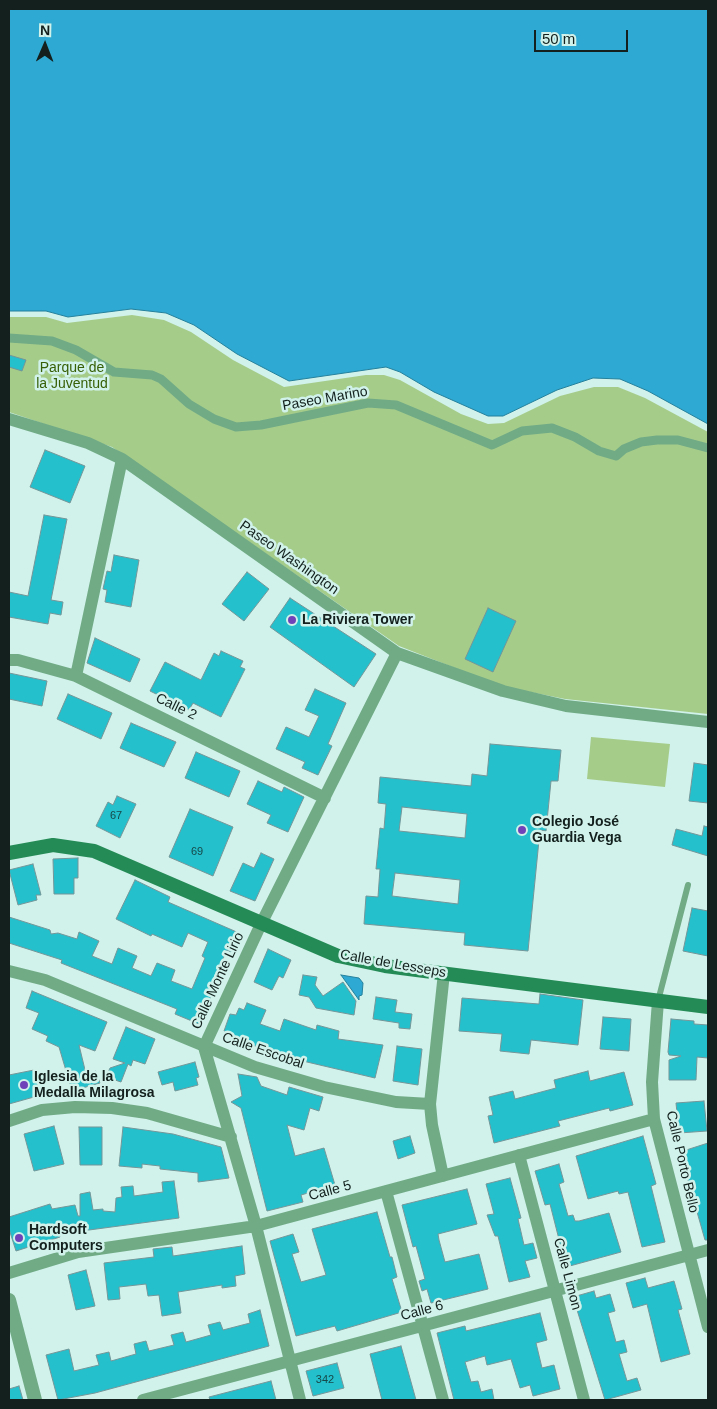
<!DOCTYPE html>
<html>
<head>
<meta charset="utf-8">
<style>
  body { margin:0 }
  #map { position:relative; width:717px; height:1409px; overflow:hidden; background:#d0f2ea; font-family:Arial,sans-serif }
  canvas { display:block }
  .frame { position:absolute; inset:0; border:10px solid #13201d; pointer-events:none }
  .north { position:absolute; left:20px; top:20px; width:50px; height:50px; -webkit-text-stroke:4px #d0f2ea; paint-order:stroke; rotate:1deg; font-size:14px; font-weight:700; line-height:20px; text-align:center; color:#13201d }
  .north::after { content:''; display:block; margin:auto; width:18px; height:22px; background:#13201d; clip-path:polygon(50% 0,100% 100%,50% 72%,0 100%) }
  .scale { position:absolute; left:534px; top:30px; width:94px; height:22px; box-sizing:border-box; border:2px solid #13201d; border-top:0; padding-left:6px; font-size:15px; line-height:18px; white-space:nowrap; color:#13201d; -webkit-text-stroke:4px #d0f2ea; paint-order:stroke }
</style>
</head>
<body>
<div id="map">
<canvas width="717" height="1409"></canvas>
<div class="frame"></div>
<div class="north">N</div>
<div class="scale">50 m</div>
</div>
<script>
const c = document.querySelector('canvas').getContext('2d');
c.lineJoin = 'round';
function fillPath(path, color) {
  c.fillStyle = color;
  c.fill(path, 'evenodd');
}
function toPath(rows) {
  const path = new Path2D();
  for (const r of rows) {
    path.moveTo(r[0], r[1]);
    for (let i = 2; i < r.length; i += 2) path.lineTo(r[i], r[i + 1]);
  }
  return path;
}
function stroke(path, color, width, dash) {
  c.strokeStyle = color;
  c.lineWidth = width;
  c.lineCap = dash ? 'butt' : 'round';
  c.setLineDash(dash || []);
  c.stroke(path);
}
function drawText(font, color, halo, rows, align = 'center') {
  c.font = font + ' Arial,sans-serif';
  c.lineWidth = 5;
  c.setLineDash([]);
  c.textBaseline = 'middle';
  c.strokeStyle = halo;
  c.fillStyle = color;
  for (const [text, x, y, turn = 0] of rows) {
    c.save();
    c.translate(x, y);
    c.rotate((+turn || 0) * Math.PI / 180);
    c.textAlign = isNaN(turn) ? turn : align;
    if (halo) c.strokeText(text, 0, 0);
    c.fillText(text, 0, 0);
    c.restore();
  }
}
const green = toPath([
  [132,315,164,320,191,332,233,360,284,387,366,375,384,375,400,380,461,414,488,424,504,423,560,396,594,387,618,387,645,398,708,432,708,714,565,699,501,686,399,646,112,447,9,412,9,317,46,317,67,323],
  [591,737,670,744,665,787,587,779]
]);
const water = toPath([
  [9,9,708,9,708,424,648,391,620,379,593,378,557,390,503,416,488,416,434,392,400,372,386,367,289,381,237,354,194,325,166,313,131,309,68,317,46,311,9,311,9,9],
  [341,975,359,978,363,983,362,995,359,996,359,1000,341,975]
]);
const building = toPath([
  [9,355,26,360,22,371,9,367,9,355],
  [45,450,85,466,70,503,30,487,45,450],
  [44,515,67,519,51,600,63,602,61,615,50,613,48,624,9,617,9,592,28,596,44,515],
  [114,555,139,560,131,607,105,602,107,590,103,589,107,571,111,572,114,555],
  [247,572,269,589,244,621,222,604,247,572],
  [290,598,376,654,354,687,270,627,290,598],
  [488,608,516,621,493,672,465,659,488,608],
  [95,638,140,659,130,682,87,663,95,638],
  [221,651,243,661,240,667,245,669,221,717,193,703,189,710,150,691,165,662,201,680,214,653,219,656,221,651],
  [9,673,47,681,42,706,9,699,9,673],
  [315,689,346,703,328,744,332,746,318,775,302,768,305,762,276,749,286,727,309,737,319,716,305,710,315,689],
  [68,694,112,713,101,739,57,719,68,694],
  [131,723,176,742,164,767,120,748,131,723],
  [490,744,561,750,558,781,551,781,546,831,540,830,528,951,464,945,465,933,364,924,366,896,378,897,380,869,376,869,380,828,384,829,386,804,378,803,380,777,471,786,472,774,487,776,490,744],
  [402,807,467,814,465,838,399,831,402,807],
  [395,873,460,880,458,904,392,896,395,873],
  [196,752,240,771,229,797,185,778,196,752],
  [694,763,708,765,708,803,689,801,694,763],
  [258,781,282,792,284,787,304,797,288,832,267,823,271,815,247,804,258,781],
  [117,796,136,804,120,838,96,826,108,802,113,805,117,796],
  [190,809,233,827,213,876,169,857,190,809],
  [704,826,708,827,708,856,672,845,676,829,702,836,704,826],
  [261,853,274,859,255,901,230,891,243,863,254,868,261,853],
  [78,858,78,878,74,878,74,894,54,894,53,859,78,858],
  [33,864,41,895,36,895,37,900,18,905,9,870,33,864],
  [135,880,170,897,168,902,239,933,231,952,227,950,213,981,217,983,199,1024,175,1014,177,1009,61,963,62,960,9,943,9,917,50,930,51,934,58,933,77,939,79,932,99,941,92,956,112,964,118,948,137,956,132,968,151,976,157,963,175,970,171,981,192,989,205,958,202,956,208,942,188,933,182,947,152,934,151,936,116,919,135,880],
  [692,908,708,911,708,956,683,951,692,908],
  [268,949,291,960,283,978,279,976,272,990,254,982,268,949],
  [303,975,317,977,315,985,323,996,343,982,356,1001,354,1015,316,1008,309,997,299,995,303,975],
  [32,991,107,1022,95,1051,79,1045,86,1074,96,1071,100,1083,72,1091,59,1047,46,1041,48,1036,32,1029,39,1013,26,1008,32,991],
  [540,994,583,1000,578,1045,531,1040,529,1054,500,1051,502,1034,459,1031,462,998,539,1004,540,994],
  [376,997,397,1000,395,1012,412,1014,410,1029,399,1028,399,1023,373,1019,376,997],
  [247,1003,266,1010,260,1024,280,1031,284,1019,316,1030,317,1025,339,1031,338,1039,383,1045,375,1078,307,1062,252,1045,224,1031,230,1014,236,1015,239,1008,244,1010,247,1003],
  [603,1017,631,1019,629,1051,600,1049,603,1017],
  [671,1019,694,1021,694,1024,708,1025,708,1058,697,1057,696,1080,669,1080,669,1060,681,1056,669,1055,668,1052,671,1019],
  [126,1027,155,1039,145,1064,133,1060,131,1066,128,1064,121,1082,106,1077,110,1068,125,1063,113,1059,126,1027],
  [397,1046,422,1049,418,1085,393,1081,397,1046],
  [195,1062,199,1077,196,1078,198,1085,175,1091,173,1082,162,1085,158,1072,195,1062],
  [34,1070,41,1095,9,1104,9,1075,34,1070],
  [588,1071,590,1081,624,1072,633,1105,610,1111,609,1108,558,1121,560,1126,494,1143,488,1116,493,1115,489,1097,513,1091,515,1099,556,1088,554,1080,588,1071],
  [238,1074,257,1077,261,1086,287,1095,289,1087,323,1097,319,1111,310,1108,304,1130,287,1125,295,1156,324,1148,335,1185,301,1195,303,1202,267,1211,241,1108,231,1102,242,1096,238,1074],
  [704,1101,707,1131,679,1133,676,1103,704,1101],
  [54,1126,64,1164,34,1171,24,1134,54,1126],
  [79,1127,102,1127,102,1165,80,1165,79,1127],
  [123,1127,173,1134,221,1147,229,1178,198,1182,198,1173,160,1169,160,1166,142,1164,142,1168,119,1166,123,1127],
  [410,1136,415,1153,398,1159,393,1141,410,1136],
  [643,1136,656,1184,651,1186,665,1242,642,1247,628,1192,619,1194,618,1191,588,1199,576,1156,643,1136],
  [708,1143,708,1240,705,1240,680,1152,708,1143],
  [559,1164,564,1182,559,1184,568,1216,573,1215,575,1221,579,1221,609,1213,621,1252,566,1267,550,1204,545,1205,535,1171,559,1164],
  [510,1178,521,1218,518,1219,524,1245,533,1243,537,1258,525,1261,530,1277,509,1282,498,1236,495,1236,487,1215,494,1214,486,1184,510,1178],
  [174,1181,179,1218,59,1234,60,1237,16,1251,9,1229,9,1217,50,1204,52,1209,75,1205,78,1216,80,1216,80,1194,90,1192,93,1210,103,1209,103,1211,115,1212,116,1198,122,1197,121,1187,133,1186,134,1196,163,1192,162,1182,174,1181],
  [467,1189,477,1224,438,1234,439,1240,445,1262,479,1254,488,1289,431,1303,427,1289,422,1291,419,1281,425,1279,416,1246,413,1247,402,1205,467,1189],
  [377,1212,390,1257,392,1257,397,1277,392,1279,402,1312,337,1331,335,1326,296,1336,270,1241,293,1234,299,1252,292,1254,301,1282,326,1275,312,1229,377,1212],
  [242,1246,245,1274,235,1276,236,1286,222,1288,222,1285,178,1292,181,1313,162,1316,159,1295,148,1296,146,1284,119,1287,120,1299,108,1300,104,1263,154,1257,153,1249,172,1247,173,1256,242,1246],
  [86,1270,95,1306,76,1310,68,1275,86,1270],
  [645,1278,648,1288,674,1281,682,1309,678,1310,690,1354,661,1362,647,1304,633,1308,626,1283,645,1278],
  [594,1291,596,1298,610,1294,615,1311,608,1313,616,1342,624,1340,627,1352,619,1354,627,1381,637,1378,641,1390,605,1400,573,1297,594,1291],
  [260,1310,269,1346,95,1393,58,1400,46,1355,69,1349,74,1371,99,1365,96,1355,109,1352,111,1361,136,1354,134,1344,146,1341,149,1351,174,1345,171,1335,183,1332,186,1342,211,1335,208,1325,220,1322,223,1330,250,1323,248,1314,260,1310],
  [540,1313,547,1340,536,1343,542,1368,554,1365,560,1389,533,1396,530,1385,520,1388,511,1359,487,1365,485,1356,465,1362,471,1382,478,1381,481,1392,492,1389,494,1400,454,1400,437,1333,465,1326,466,1331,540,1313],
  [401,1346,416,1400,382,1400,370,1354,401,1346],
  [337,1363,344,1388,313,1396,306,1371,337,1363],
  [271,1381,276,1400,210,1400,209,1397,271,1381],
  [19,1386,23,1400,9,1400,9,1389,19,1386]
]);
const service = toPath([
  [658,1001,688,885]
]);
const pedestrian = toPath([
  [9,338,52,341,76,350,114,372,152,375,161,379,189,404,214,419,236,427,261,425,368,403,396,405,492,445,522,431,552,428,575,437,599,451,616,456,624,449,641,442,657,440,678,440,708,448]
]);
const minor = toPath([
  [9,419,88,443,122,459,397,653,503,691,566,706,708,722],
  [9,660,18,660,76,676,325,798],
  [76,676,122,459],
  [9,971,45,980,255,1067,324,1087,396,1102,430,1104],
  [658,1001,652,1082,654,1119,708,1327],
  [9,1121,42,1110,75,1107,112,1108,147,1113,231,1137],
  [519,1155,584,1400],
  [443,1176,432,1125,430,1104,444,973],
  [386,1191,443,1400],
  [9,1273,78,1252,256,1226,654,1119],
  [143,1400,708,1250],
  [300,1400,256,1226,204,1047,261,924,397,653]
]);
const tertiary = toPath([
  [9,1300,35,1400]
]);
const secondary = toPath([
  [9,853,53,845,94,851,338,956,385,966,708,1007]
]);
const markers = [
  [292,620,5,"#6f42ba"],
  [522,830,5,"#6f42ba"],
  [24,1085,5,"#6f42ba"],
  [19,1238,5,"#6f42ba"]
];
const numberNames = [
  ["67",116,816],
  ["69",197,852],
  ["342",325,1380]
];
const parkNames = [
  ["Parque de",72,368],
  ["la Juventud",72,384]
];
const streetNames = [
  ["Paseo Marino",325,399,-10],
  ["Paseo Washington",289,558,35],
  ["Calle 2",176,707,26],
  ["Calle de Lesseps",393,964,10],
  ["Calle Monte Lirio",218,981,-65],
  ["Calle Escobal",263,1051,19],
  ["Calle Porto Bello",682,1162,77],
  ["Calle 5",330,1191,-15],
  ["Calle Limon",567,1274,75],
  ["Calle 6",422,1311,-15]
];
const poiNames = [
  ["La Riviera Tower",302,620],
  ["Colegio José",532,822],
  ["Guardia Vega",532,838],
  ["Iglesia de la",34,1077],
  ["Medalla Milagrosa",34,1093],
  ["Hardsoft",29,1230],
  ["Computers",29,1246]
];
fillPath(green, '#a6cc8a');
fillPath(water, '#2da9d3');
stroke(water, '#25809c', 1);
fillPath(building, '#24c0cc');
stroke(building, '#749699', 1);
stroke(service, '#71ab86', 6);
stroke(pedestrian, '#71ab86', 9);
stroke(minor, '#71ab86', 12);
stroke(tertiary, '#71ab86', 14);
stroke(secondary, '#258b56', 14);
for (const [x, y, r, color] of markers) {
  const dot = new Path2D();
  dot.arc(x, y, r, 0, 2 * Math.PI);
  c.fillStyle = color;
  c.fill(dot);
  stroke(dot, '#d0f2ea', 2);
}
drawText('11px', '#174849', null, numberNames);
drawText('14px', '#375f05', '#d0f2ea', parkNames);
drawText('14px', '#13201d', '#d0f2ea', streetNames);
drawText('bold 14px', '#13201d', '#d0f2ea', poiNames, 'left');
</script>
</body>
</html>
